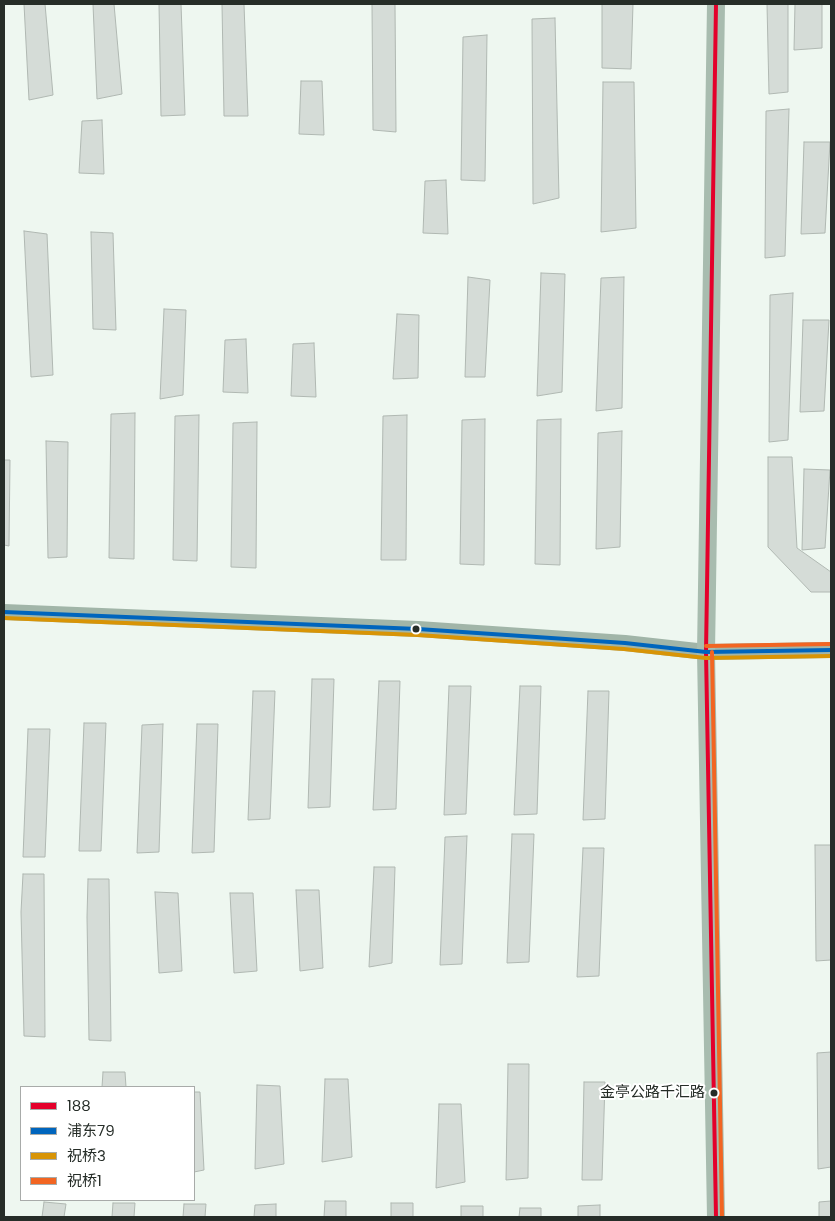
<!DOCTYPE html>
<html>
<head>
<meta charset="utf-8">
<style>
  body { margin:0 }
  #map { position:relative; width:835px; height:1221px; overflow:hidden; background:#eef7f0; font-family:Poppins,"Noto Sans SC",sans-serif }
  canvas { display:block }
  .frame { position:absolute; inset:0; border:5px solid #262d28; pointer-events:none }
  .legend { position:absolute; left:20px; top:1086px; width:175px; height:115px; box-sizing:border-box; background:#fff; border:1px solid #a8aba9; margin:0; padding:6px 9px; list-style:none; font-size:15px; color:#262d28 }
  .legend li { display:flex; align-items:center; gap:10px; height:25px }
  .legend b { width:25px; border:1px solid #a8aba9 }
</style>
</head>
<body>
<div id="map">
<canvas width="835" height="1221"></canvas>
<div class="frame"></div>
<ul class="legend">
<li><b style="height:6px;background:#e4002b"></b>188</li>
<li><b style="height:6px;background:#0065bd"></b>浦东79</li>
<li><b style="height:6px;background:#d89406"></b>祝桥3</li>
<li><b style="height:6px;background:#f26522"></b>祝桥1</li>
</ul>
</div>
<script>
const c = document.querySelector('canvas').getContext('2d');
c.lineJoin = 'round';
function fillPath(path, color) {
  c.fillStyle = color;
  c.fill(path, 'evenodd');
}
function toPath(rows) {
  const path = new Path2D();
  for (const r of rows) {
    path.moveTo(r[0], r[1]);
    for (let i = 2; i < r.length; i += 2) path.lineTo(r[i], r[i + 1]);
  }
  return path;
}
function stroke(path, color, width, dash) {
  c.strokeStyle = color;
  c.lineWidth = width;
  c.lineCap = dash ? 'butt' : 'round';
  c.setLineDash(dash || []);
  c.stroke(path);
}
function drawText(font, color, halo, rows, align = 'center') {
  c.font = font + ' Poppins,"Noto Sans SC",sans-serif';
  c.lineWidth = 4;
  c.setLineDash([]);
  c.textBaseline = 'middle';
  c.strokeStyle = halo;
  c.fillStyle = color;
  for (const [text, x, y, turn = 0] of rows) {
    c.save();
    c.translate(x, y);
    c.rotate((+turn || 0) * Math.PI / 180);
    c.textAlign = isNaN(turn) ? turn : align;
    if (halo) c.strokeText(text, 0, 0);
    c.fillText(text, 0, 0);
    c.restore();
  }
}
const building = toPath([
  [24,4,45,4,53,95,29,100,24,4],
  [93,4,114,4,122,94,97,99,93,4],
  [159,4,181,4,185,115,161,116,159,4],
  [222,4,244,4,248,116,224,116,222,4],
  [372,4,395,4,396,132,373,130,372,4],
  [602,4,633,4,631,69,602,68,602,4],
  [767,4,788,4,788,92,769,94,767,4],
  [795,4,822,4,822,48,794,50,795,4],
  [555,18,559,198,533,204,532,19,555,18],
  [487,35,485,181,461,180,463,37,487,35],
  [301,81,322,81,324,135,299,134,301,81],
  [603,82,634,82,636,228,601,232,603,82],
  [789,109,785,256,765,258,766,111,789,109],
  [102,120,104,174,79,173,82,121,102,120],
  [804,142,830,142,825,233,801,234,804,142],
  [446,180,448,234,423,233,425,181,446,180],
  [24,231,47,234,53,375,31,377,24,231],
  [91,232,113,233,116,330,93,329,91,232],
  [541,273,565,274,562,392,537,396,541,273],
  [468,277,490,280,485,377,465,377,468,277],
  [624,277,622,408,596,411,601,278,624,277],
  [793,293,788,440,769,442,770,295,793,293],
  [164,309,186,310,183,395,160,399,164,309],
  [397,314,419,315,418,378,393,379,397,314],
  [803,320,829,320,824,411,800,412,803,320],
  [246,339,248,393,223,392,225,340,246,339],
  [314,343,316,397,291,396,293,344,314,343],
  [135,413,134,559,109,558,111,414,135,413],
  [199,415,197,561,173,560,175,416,199,415],
  [407,415,406,560,381,560,383,416,407,415],
  [485,419,484,565,460,564,462,420,485,419],
  [561,419,560,565,535,564,537,420,561,419],
  [257,422,256,568,231,567,233,423,257,422],
  [622,431,620,547,596,549,598,433,622,431],
  [46,441,68,442,67,557,48,558,46,441],
  [768,457,792,457,797,548,831,572,831,592,811,592,768,547,768,457],
  [4,460,10,460,9,546,4,545,4,460],
  [804,469,830,470,825,548,802,550,804,469],
  [312,679,334,679,330,807,308,808,312,679],
  [379,681,400,681,396,809,373,810,379,681],
  [449,686,471,686,466,814,444,815,449,686],
  [520,686,541,686,537,814,514,815,520,686],
  [253,691,275,691,270,819,248,820,253,691],
  [588,691,609,691,605,819,583,820,588,691],
  [84,723,106,723,101,851,79,851,84,723],
  [163,724,159,852,137,853,142,725,163,724],
  [197,724,218,724,214,852,192,853,197,724],
  [28,729,50,729,45,857,23,857,28,729],
  [512,834,534,834,529,962,507,963,512,834],
  [467,836,462,964,440,965,445,837,467,836],
  [815,845,831,845,831,960,816,961,815,845],
  [583,848,604,848,599,976,577,977,583,848],
  [374,867,395,867,392,963,369,967,374,867],
  [23,874,44,874,45,1037,24,1036,21,912,23,874],
  [88,879,109,879,111,1041,89,1040,87,917,88,879],
  [296,890,319,890,323,968,300,971,296,890],
  [155,892,178,893,182,971,159,973,155,892],
  [230,893,253,893,257,971,234,973,230,893],
  [831,1052,831,1167,818,1169,817,1053,831,1052],
  [508,1064,529,1064,528,1178,506,1180,508,1064],
  [103,1072,125,1072,126,1087,102,1087,103,1072],
  [325,1079,348,1079,352,1157,322,1162,325,1079],
  [584,1082,605,1082,602,1180,582,1180,584,1082],
  [257,1085,280,1086,284,1164,255,1169,257,1085],
  [194,1092,200,1092,204,1170,194,1172,194,1092],
  [439,1104,461,1104,465,1182,436,1188,439,1104],
  [325,1201,346,1201,346,1217,324,1217,325,1201],
  [831,1201,831,1217,819,1217,819,1202,831,1201],
  [44,1202,66,1204,64,1217,42,1217,44,1202],
  [113,1203,135,1203,134,1217,112,1217,113,1203],
  [391,1203,413,1203,413,1217,391,1217,391,1203],
  [184,1204,206,1204,205,1217,183,1217,184,1204],
  [276,1204,276,1217,254,1217,255,1205,276,1204],
  [600,1205,600,1217,578,1217,578,1206,600,1205],
  [461,1206,483,1206,483,1217,461,1217,461,1206],
  [520,1208,541,1208,541,1217,519,1217,520,1208]
]);
const tertiary = toPath([
  [4,612,418,629,625,643,706,652,831,650]
]);
const secondary = toPath([
  [716,1217,706,652,716,4]
]);
const bus1 = toPath([
  [716,4,706,652,716,1217]
]);
const bus2 = toPath([
  [4,612,418,629,625,643,706,652,831,650]
]);
const bus3 = toPath([
  [4,618,418,635,624,649,706,658,831,656]
]);
const bus4 = toPath([
  [706,646,831,644],
  [712,652,722,1217]
]);
const markers = [
  [416,629,4.5,"#262d28"],
  [714,1093,4.5,"#262d28"]
];
const busNames = [
  ["金亭公路千汇路",705,1093]
];
fillPath(building, '#d5dcd7');
stroke(building, '#b0b8b2', 1);
stroke(tertiary, '#a1b5a8', 16);
stroke(secondary, '#a8bcaf', 18);
stroke(bus1, '#e4002b', 4);
stroke(bus2, '#0065bd', 4);
stroke(bus3, '#d89406', 4);
stroke(bus4, '#f26522', 4);
for (const [x, y, r, color] of markers) {
  const dot = new Path2D();
  dot.arc(x, y, r, 0, 2 * Math.PI);
  c.fillStyle = color;
  c.fill(dot);
  stroke(dot, '#fff', 2);
}
drawText('15px', '#262d28', '#fff', busNames, 'right');
</script>
</body>
</html>
